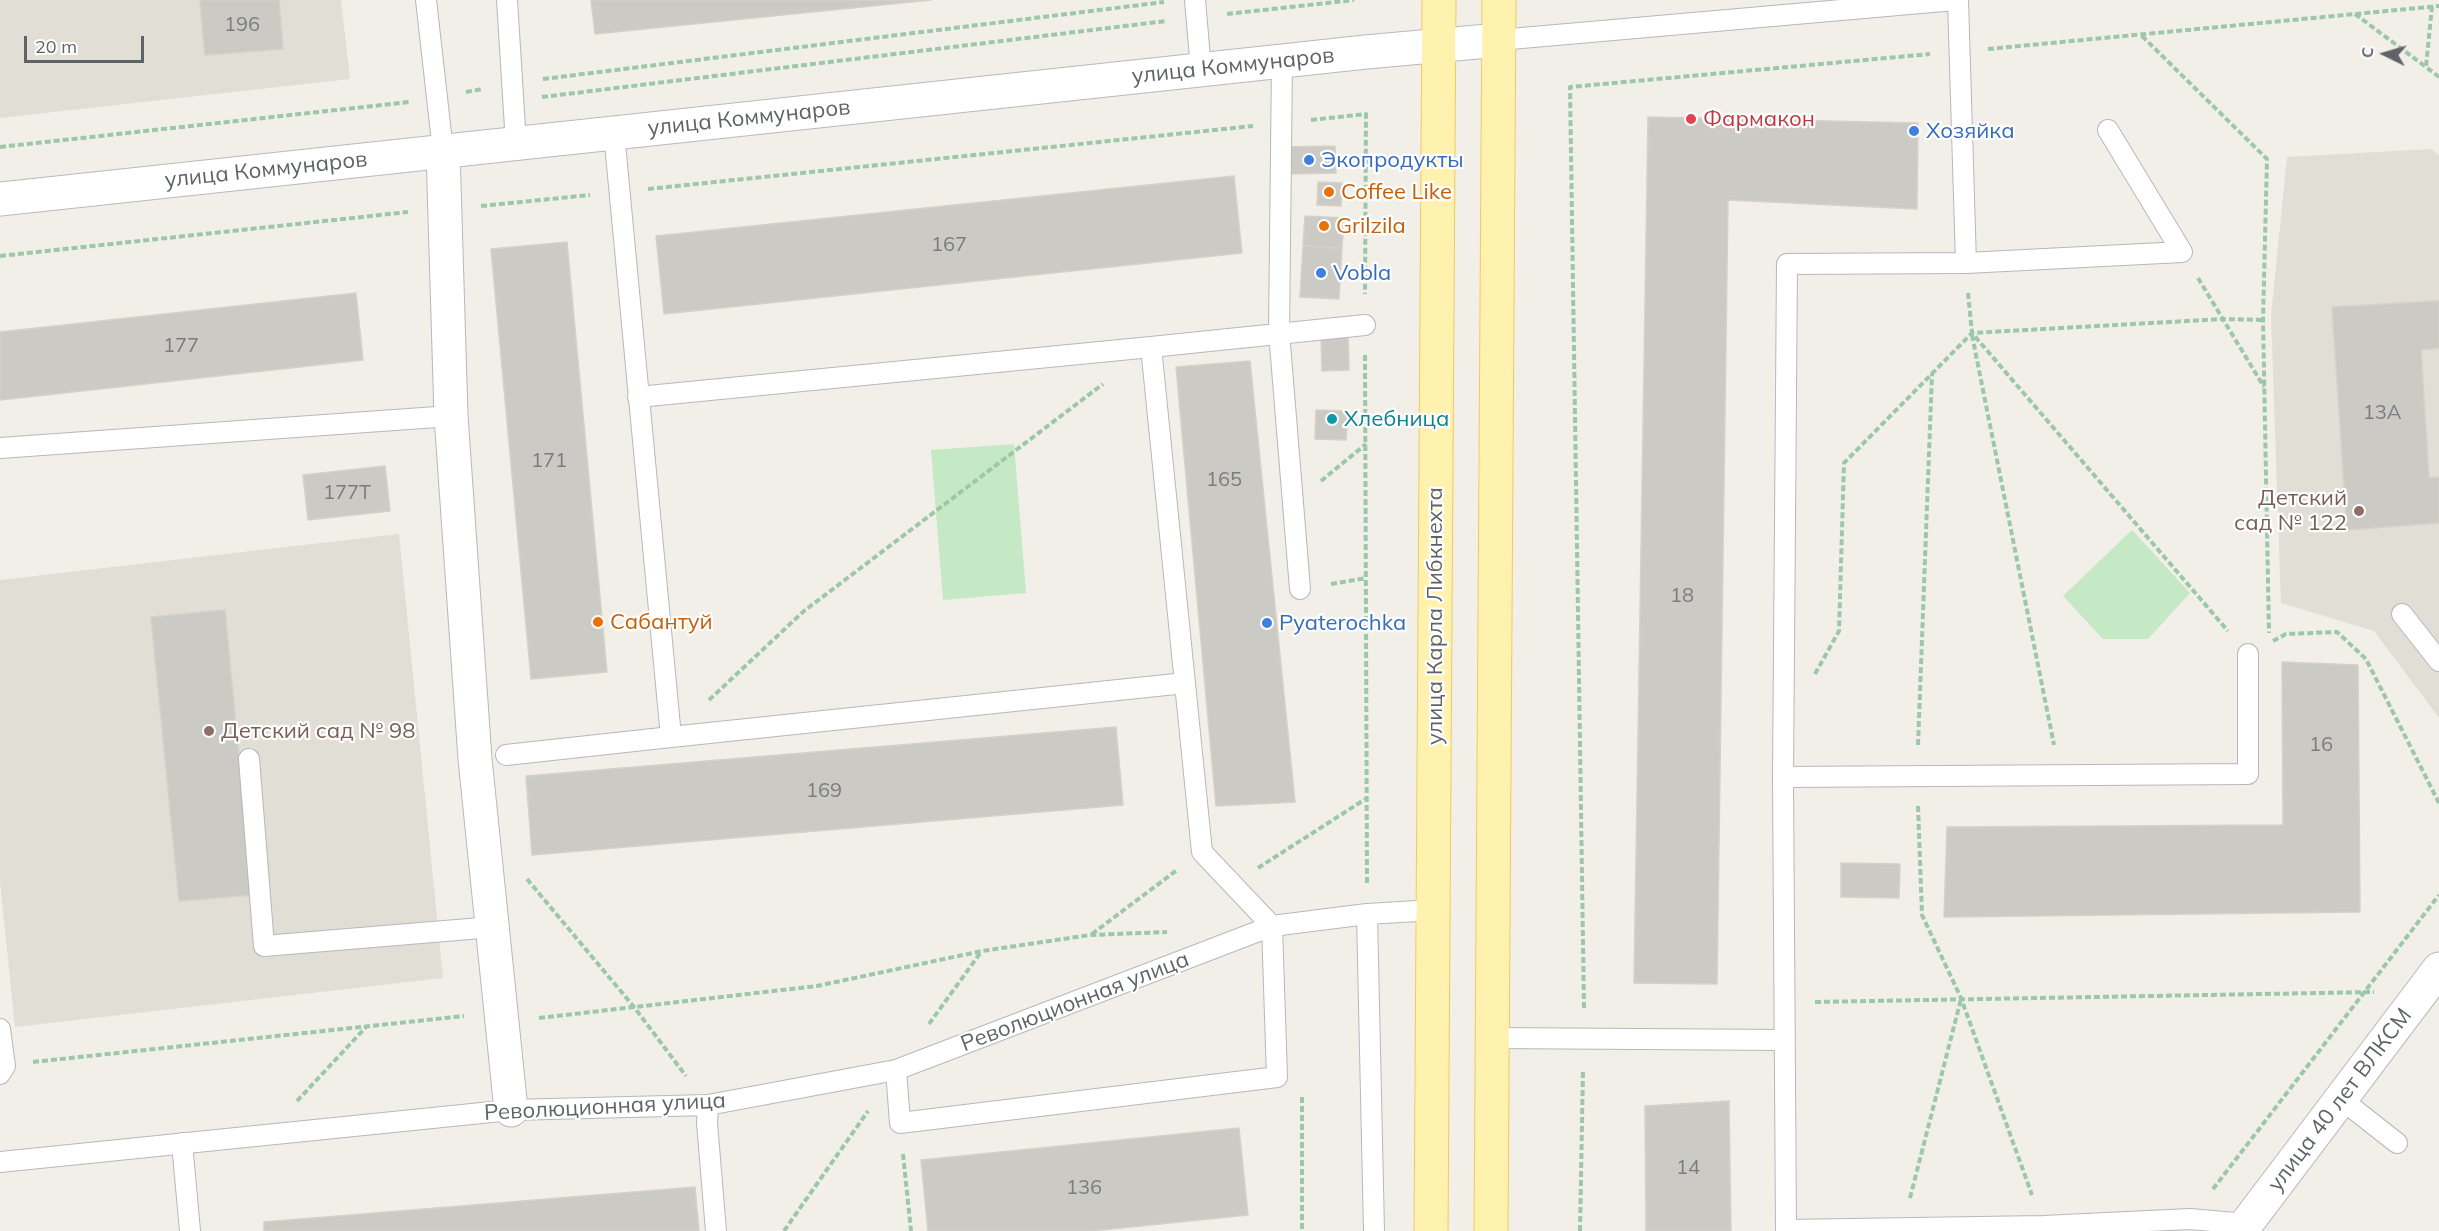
<!DOCTYPE html>
<html>
<head>
<meta charset="utf-8">
<style>
  body { margin:0 }
  #map { position:relative; width:2439px; height:1231px; overflow:hidden; background:#f1efe8; font-family:Mulish,sans-serif }
  canvas { display:block }
  .north { position:absolute; left:2355px; top:24px; width:60px; height:60px; -webkit-text-stroke:4px #fff; paint-order:stroke; rotate:275deg; font-size:16px; font-weight:700; line-height:24px; text-align:center; color:#5f6368 }
  .north::after { content:''; display:block; margin:auto; width:21px; height:27px; background:#5f6368; clip-path:polygon(50% 0,100% 100%,50% 72%,0 100%) }
  .scale { position:absolute; left:24px; top:36px; width:120px; height:27px; box-sizing:border-box; border:3px solid #5f6368; border-top:0; padding-left:8px; font-size:18px; line-height:21px; white-space:nowrap; color:#5f6368; -webkit-text-stroke:4px #fff; paint-order:stroke }
</style>
</head>
<body>
<div id="map">
<canvas width="2439" height="1231"></canvas>
<div class="north">С</div>
<div class="scale">20 m</div>
</div>
<script>
const c = document.querySelector('canvas').getContext('2d');
c.lineJoin = 'round';
function fillPath(path, color) {
  c.fillStyle = color;
  c.fill(path, 'evenodd');
}
function toPath(rows) {
  const path = new Path2D();
  for (const r of rows) {
    path.moveTo(r[0], r[1]);
    for (let i = 2; i < r.length; i += 2) path.lineTo(r[i], r[i + 1]);
  }
  return path;
}
function stroke(path, color, width, dash) {
  c.strokeStyle = color;
  c.lineWidth = width;
  c.lineCap = dash ? 'butt' : 'round';
  c.setLineDash(dash || []);
  c.stroke(path);
}
function drawText(font, color, halo, rows, align = 'center') {
  c.font = font + ' Mulish,sans-serif';
  c.lineWidth = 4.5;
  c.setLineDash([]);
  c.textBaseline = 'middle';
  c.strokeStyle = halo;
  c.fillStyle = color;
  for (const [text, x, y, turn = 0] of rows) {
    c.save();
    c.translate(x, y);
    c.rotate((+turn || 0) * Math.PI / 180);
    c.textAlign = isNaN(turn) ? turn : align;
    if (halo) c.strokeText(text, 0, 0);
    c.fillText(text, 0, 0);
    c.restore();
  }
}
const education = toPath([
  [0,0,341,0,350,79,0,118],
  [2431,149,2439,155,2439,718,2374,631,2281,603,2271,316,2287,157],
  [399,534,443,978,15,1027,0,882,0,580]
]);
const green = toPath([
  [1014,444,1026,593,943,600,931,450],
  [2132,530,2190,593,2148,639,2103,639,2063,596]
]);
const building = toPath([
  [200,0,279,0,283,49,205,55,200,0],
  [591,0,931,0,595,34,591,0],
  [1648,117,1918,123,1917,209,1728,200,1717,984,1634,983,1648,117],
  [1335,146,1336,173,1284,174,1283,147,1335,146],
  [1234,176,1242,253,664,314,656,236,1234,176],
  [1318,182,1342,183,1341,206,1317,205,1318,182],
  [1305,216,1344,218,1342,248,1303,246,1305,216],
  [567,242,607,672,531,679,491,249,567,242],
  [1303,246,1342,248,1339,299,1300,297,1303,246],
  [356,293,363,360,0,400,0,332,356,293],
  [2439,301,2439,348,2421,350,2429,478,2439,477,2439,523,2347,530,2332,307,2439,301],
  [1348,333,1349,370,1322,371,1321,334,1348,333],
  [1250,361,1295,802,1216,806,1176,367,1250,361],
  [1316,410,1348,411,1346,440,1315,439,1316,410],
  [385,466,390,511,308,520,303,475,385,466],
  [225,610,252,895,179,901,151,617,225,610],
  [2282,662,2358,665,2360,912,1944,917,1947,827,2283,825,2282,662],
  [1116,727,1123,805,532,855,526,776,1116,727],
  [1841,863,1900,864,1899,898,1841,897,1841,863],
  [1729,1101,1731,1231,1646,1231,1645,1106,1729,1101],
  [1239,1128,1248,1215,1092,1231,928,1231,921,1160,1239,1128],
  [695,1187,699,1231,264,1231,264,1222,695,1187]
]);
const path = toPath([
  [2432,6,2426,67,2439,77],
  [1227,14,1354,0],
  [2355,14,2426,67],
  [2142,36,2267,159,2263,320,2269,633],
  [1988,49,2439,6],
  [543,79,1164,2],
  [466,92,482,89],
  [542,97,1166,21],
  [1311,120,1366,114,1365,294],
  [0,147,409,102],
  [648,189,1253,126],
  [481,206,590,195],
  [0,256,408,212],
  [2198,278,2264,387],
  [1968,293,1972,333,2228,631],
  [1972,335,2054,745],
  [1365,355,1367,885],
  [1321,481,1366,444],
  [1331,584,1366,578],
  [2273,641,2286,634,2337,632,2366,659,2439,803],
  [1815,674,1839,631,1844,463,1972,333,2223,319,2263,320],
  [709,700,804,611,1103,384],
  [1918,745,1932,374],
  [1918,806,1922,915,1961,998,2032,1195],
  [1258,868,1367,798],
  [527,879,634,1007,686,1076],
  [1092,934,1177,870],
  [1815,1002,2374,992],
  [1584,1008,1570,87,1930,54],
  [539,1018,817,986,982,951,1090,935,1167,932],
  [929,1024,981,952],
  [33,1062,464,1016],
  [1302,1097,1302,1231],
  [297,1101,366,1027],
  [903,1154,911,1231],
  [2213,1189,2439,895],
  [1910,1198,1961,999],
  [784,1231,868,1111],
  [1580,1231,1583,1070]
]);
const lane = toPath([
  [426,0,443,151],
  [507,0,516,144],
  [1195,0,1201,70],
  [1958,0,1966,263,1787,264,1783,777,1786,1230,2043,1226,2190,1219,2246,1224],
  [1499,40,1955,0],
  [1282,61,1279,332,1300,589],
  [614,133,671,737,1185,683],
  [1966,263,2182,252,2108,130],
  [638,397,1151,347],
  [0,448,451,416],
  [2402,614,2439,661],
  [506,755,671,737],
  [249,759,264,946,493,927],
  [1783,777,2248,774,2248,654],
  [1367,914,1374,1231],
  [0,1029,5,1066,0,1074],
  [1492,1038,1784,1040],
  [896,1070,900,1123,1277,1077,1272,926,1202,852,1151,347,1365,325],
  [2341,1099,2397,1143],
  [708,1105,707,1123,716,1231],
  [182,1143,190,1231],
  [0,1162,511,1110,708,1105,896,1070,1272,926,1367,914,1434,910]
]);
const street = toPath([
  [443,151,451,416,475,759,511,1110],
  [2241,1231,2439,969]
]);
const secondary = toPath([
  [0,199,1366,52,1499,40]
]);
const primary = toPath([
  [1431,1231,1439,0],
  [1491,1231,1499,0]
]);
const markers = [
  [1691,119,6,"#e0444e"],
  [1914,131,6,"#3f7fe0"],
  [1309,160,6,"#3f7fe0"],
  [1329,192,6,"#e8710a"],
  [1324,226,6,"#e8710a"],
  [1321,273,6,"#3f7fe0"],
  [1332,419,6,"#0f9aa8"],
  [2359,511,6,"#8d6e63"],
  [598,622,6,"#e8710a"],
  [1267,623,6,"#3f7fe0"],
  [209,731,6,"#8d6e63"]
];
const numberNames = [
  ["196",242,25],
  ["167",949,245],
  ["177",181,346],
  ["13А",2382,413],
  ["171",549,461],
  ["165",1224,480],
  ["177Т",347,493],
  ["18",1682,596],
  ["16",2321,745],
  ["169",824,791],
  ["14",1688,1168],
  ["136",1084,1188]
];
const streetNames = [
  ["улица Коммунаров",1233,66,-6],
  ["улица Коммунаров",749,118,-6],
  ["улица Коммунаров",266,170,-6],
  ["улица Карла Либкнехта",1435,616,-90],
  ["Революционная улица",1075,1002,-21],
  ["улица 40 лет ВЛКСМ",2340,1100,-53],
  ["Революционная улица",605,1107,-3]
];
const healthNames = [
  ["Фармакон",1703,119]
];
const shopNames = [
  ["Хозяйка",1926,131],
  ["Экопродукты",1321,160],
  ["Vobla",1333,273],
  ["Pyaterochka",1279,623]
];
const foodNames = [
  ["Coffee Like",1341,192],
  ["Grilzila",1336,226],
  ["Сабантуй",610,622]
];
const cultureNames = [
  ["Хлебница",1344,419]
];
const educationNames = [
  ["Детский",2347,498],
  ["сад № 122",2347,523],
  ["Детский сад № 98",221,731,"left"]
];
fillPath(education, '#e1ded6');
fillPath(green, '#c5e8c5');
fillPath(building, '#cccac5');
stroke(building, '#d6d1c6', 1.5);
stroke(lane, '#b5b8bc', 22);
stroke(street, '#b5b8bc', 35);
stroke(secondary, '#b6babf', 35);
stroke(primary, '#f2c960', 35);
stroke(path, '#9cc7a9', 4, [6, 3]);
stroke(lane, '#fff', 20);
stroke(street, '#fff', 33);
stroke(secondary, '#fff', 33);
stroke(primary, '#fff2af', 33);
for (const [x, y, r, color] of markers) {
  const dot = new Path2D();
  dot.arc(x, y, r, 0, 2 * Math.PI);
  c.fillStyle = color;
  c.fill(dot);
  stroke(dot, '#fff', 2);
}
drawText('20px', '#7a7d7f', null, numberNames);
drawText('22px', '#5f6368', '#fff', streetNames);
drawText('22px', '#be3a42', '#fff', healthNames, 'left');
drawText('22px', '#366cbe', '#fff', shopNames, 'left');
drawText('22px', '#c56008', '#fff', foodNames, 'left');
drawText('22px', '#0d838f', '#fff', cultureNames, 'left');
drawText('22px', '#785e54', '#fff', educationNames, 'right');
</script>
</body>
</html>
